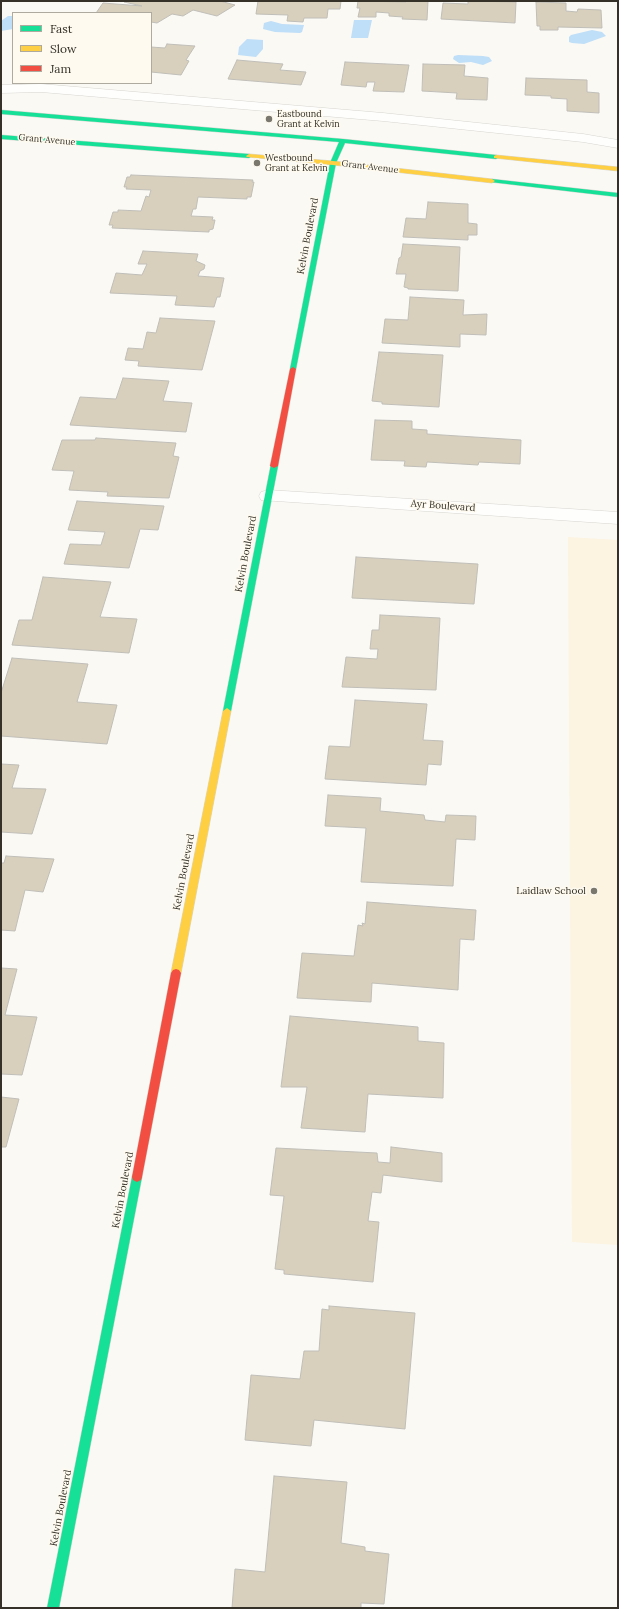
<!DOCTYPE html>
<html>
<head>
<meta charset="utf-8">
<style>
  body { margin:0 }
  #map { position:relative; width:619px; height:1609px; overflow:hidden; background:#faf9f4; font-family:Lora,serif }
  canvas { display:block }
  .frame { position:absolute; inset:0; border:2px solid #353128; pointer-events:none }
  .legend { position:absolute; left:12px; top:12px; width:140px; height:72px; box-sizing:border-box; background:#fefaf0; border:1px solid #aeaaa0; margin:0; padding:5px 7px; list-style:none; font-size:12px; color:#353128 }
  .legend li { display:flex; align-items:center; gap:8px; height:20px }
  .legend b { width:20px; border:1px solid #aeaaa0 }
</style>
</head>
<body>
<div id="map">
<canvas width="619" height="1609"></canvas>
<div class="frame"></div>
<ul class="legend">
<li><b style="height:5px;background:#16e098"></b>Fast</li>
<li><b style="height:5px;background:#ffcf43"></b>Slow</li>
<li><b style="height:5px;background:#f24e42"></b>Jam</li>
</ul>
</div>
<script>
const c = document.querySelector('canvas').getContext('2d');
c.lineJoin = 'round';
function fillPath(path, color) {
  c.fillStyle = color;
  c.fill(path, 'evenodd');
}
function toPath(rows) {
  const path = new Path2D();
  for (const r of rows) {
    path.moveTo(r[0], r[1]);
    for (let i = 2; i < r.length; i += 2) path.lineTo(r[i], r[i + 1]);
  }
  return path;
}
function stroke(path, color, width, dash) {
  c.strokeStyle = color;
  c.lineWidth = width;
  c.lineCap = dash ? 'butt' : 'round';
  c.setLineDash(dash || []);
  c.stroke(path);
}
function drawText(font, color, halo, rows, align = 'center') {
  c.font = font + ' Lora,serif';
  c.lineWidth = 3;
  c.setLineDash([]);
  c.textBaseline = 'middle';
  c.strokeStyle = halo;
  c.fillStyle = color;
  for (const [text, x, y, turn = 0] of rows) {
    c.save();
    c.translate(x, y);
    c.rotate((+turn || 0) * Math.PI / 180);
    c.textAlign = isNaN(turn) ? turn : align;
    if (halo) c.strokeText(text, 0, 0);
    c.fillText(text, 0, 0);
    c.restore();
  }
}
const built = toPath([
  [568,537,618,540,618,1245,572,1242]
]);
const water = toPath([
  [8,16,13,16,13,29,1,31,1,21],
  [354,20,372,20,368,38,351,38],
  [271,21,282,24,304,25,302,32,300,33,275,32,263,29,264,23],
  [592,30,602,32,606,36,584,44,572,43,569,42,569,37,571,35],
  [247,39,263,40,263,49,256,57,238,55,239,47],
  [458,55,483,56,489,57,492,61,483,65,471,62,459,63,453,59,454,56]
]);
const building = toPath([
  [126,1,220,1,235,5,217,16,193,10,183,16,172,14,157,23,151,22,151,13,96,13,103,3,142,6,124,2,126,1],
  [258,1,341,1,340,9,328,9,327,18,304,18,303,22,287,21,288,15,256,14,258,1],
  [358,1,406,2,406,1,428,1,427,20,402,19,403,17,389,16,389,13,376,12,376,17,358,17,360,8,357,8,358,1],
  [468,1,516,2,515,23,441,19,443,3,468,4,468,1],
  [536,2,566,3,566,11,577,12,578,9,601,10,602,28,558,27,558,30,540,30,540,26,537,26,536,2],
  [167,44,195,46,186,60,189,61,181,75,151,72,151,47,165,48,167,44],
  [237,60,283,64,280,70,306,72,301,85,228,79,237,60],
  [345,62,409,65,404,92,373,91,375,82,367,82,366,87,341,85,345,62],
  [423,64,465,65,464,76,488,78,487,100,456,99,457,93,422,91,423,64],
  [526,78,587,80,587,92,599,93,599,113,567,111,567,99,551,98,551,96,525,95,526,78],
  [131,175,253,180,252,182,254,182,251,197,247,197,247,199,198,197,196,209,193,209,191,216,213,217,212,220,215,220,213,229,209,230,209,232,112,228,113,225,109,225,113,212,118,212,118,210,141,211,146,196,149,197,151,190,126,189,127,187,124,187,127,177,130,177,131,175],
  [428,202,468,204,468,223,477,224,477,235,468,235,468,240,403,237,406,218,426,219,428,202],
  [403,244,460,247,458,291,408,289,408,288,404,287,406,274,396,274,399,258,401,257,403,244],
  [143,251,198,254,196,261,205,265,204,269,200,271,198,276,224,278,220,297,217,297,214,307,175,305,177,296,110,293,116,273,142,275,147,264,138,264,143,251],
  [410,297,464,300,463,315,487,314,486,335,460,334,460,347,382,343,385,319,408,320,410,297],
  [160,318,215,321,202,370,138,366,139,361,125,360,128,348,143,349,147,332,156,333,160,318],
  [379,352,443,355,439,407,382,404,382,402,372,401,379,352],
  [123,378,169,381,163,401,192,403,186,432,70,425,80,397,116,399,123,378],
  [375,420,412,421,412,429,427,430,427,434,521,440,520,464,479,462,478,465,427,462,426,467,404,466,405,461,371,460,375,420],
  [96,438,176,443,173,456,179,457,169,498,107,496,108,492,69,490,74,471,52,470,62,440,95,440,96,438],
  [77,501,164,506,158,530,140,529,129,568,64,564,70,544,101,545,105,532,68,530,77,501],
  [356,557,478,564,474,604,352,598,356,557],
  [43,577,111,582,100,617,137,619,129,653,12,645,19,620,32,620,43,577],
  [380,615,440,618,436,690,342,687,346,657,377,659,378,649,370,649,372,630,379,630,380,615],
  [12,658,88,664,77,702,117,705,107,744,1,736,1,693,12,658],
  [355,700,427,704,423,740,443,741,441,765,428,764,426,785,325,779,329,746,350,747,355,700],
  [1,764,19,765,12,788,46,789,32,834,1,832,1,764],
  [328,795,381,798,380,811,424,815,425,820,445,822,446,815,476,816,475,840,456,839,453,886,361,882,366,828,325,826,328,795],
  [6,856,54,859,43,892,25,890,15,931,1,930,1,863,4,863,6,856],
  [367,902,476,910,474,940,460,939,458,990,372,983,371,1002,297,998,302,953,354,956,358,925,363,926,362,923,365,924,367,902],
  [1,968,17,969,5,1015,37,1017,22,1075,1,1074,1,968],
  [290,1016,418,1027,418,1041,444,1043,443,1098,368,1094,365,1132,301,1128,307,1087,281,1087,290,1016],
  [1,1097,19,1099,6,1147,1,1147,1,1097],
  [391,1147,442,1153,442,1182,383,1175,381,1193,372,1192,368,1221,379,1222,373,1282,284,1274,284,1270,275,1269,284,1196,270,1195,276,1148,377,1153,378,1162,390,1163,391,1147],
  [329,1306,415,1313,405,1429,314,1420,311,1446,245,1440,251,1375,300,1379,304,1351,319,1351,322,1309,329,1310,329,1306],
  [274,1476,347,1482,341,1543,365,1547,365,1551,389,1554,384,1604,361,1603,361,1608,232,1608,235,1569,265,1572,274,1476]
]);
const street = toPath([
  [41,84,383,113,583,134,618,140,618,148,583,142,383,121,41,92,1,93,1,85,41,84],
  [268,490,618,512,618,524,261,500,259,496,261,492,268,490]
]);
const fast = toPath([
  [1,110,343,139,496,155,499,157,496,159,345,143,336,163,296,369,293,371,290,369,330,163,339,142,1,114,1,110],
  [1,135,249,154,252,156,249,158,1,139,1,135],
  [492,179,618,193,618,197,490,182,489,181,492,179],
  [271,464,277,464,278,466,231,711,227,714,223,711,271,464],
  [137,1172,141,1174,142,1177,59,1608,47,1608,132,1177,133,1174,137,1172]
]);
const slow = toPath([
  [249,154,333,161,492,179,495,181,492,183,333,165,247,157,246,156,249,154],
  [496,155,618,167,618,171,494,158,494,156,496,155],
  [227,708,231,711,181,973,179,976,176,977,173,976,171,973,223,711,227,708]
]);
const jam = toPath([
  [293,367,296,369,278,466,274,468,270,466,290,369,293,367],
  [176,969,179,970,181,973,142,1177,141,1180,137,1182,133,1180,132,1177,171,973,173,970,176,969]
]);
const markers = [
  [269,119,4,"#7a776f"],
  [257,163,4,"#7a776f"],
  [594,891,4,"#7a776f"]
];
const farPoinames = [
  ["Eastbound",277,114],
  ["Grant at Kelvin",277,124],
  ["Westbound",265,158],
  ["Grant at Kelvin",265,168]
];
const farStreetnames = [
  ["Grant Avenue",47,140,5],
  ["Grant Avenue",370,167,7]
];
const streetNames = [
  ["Kelvin Boulevard",308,236,-79],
  ["Ayr Boulevard",443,506,4],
  ["Kelvin Boulevard",246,554,-79],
  ["Kelvin Boulevard",184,872,-79],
  ["Kelvin Boulevard",123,1190,-79],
  ["Kelvin Boulevard",61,1508,-79]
];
const poiNames = [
  ["Laidlaw School",586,891]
];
fillPath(built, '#fcf3e0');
fillPath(water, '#bfdef7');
fillPath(building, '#d8d0bc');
stroke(building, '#c0beb8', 1);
stroke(street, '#d7d5cf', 1);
stroke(fast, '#d7d5cf', 1);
stroke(slow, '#d7d5cf', 1);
stroke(jam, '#d7d5cf', 1);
fillPath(street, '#fefefd');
fillPath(fast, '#16e098');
fillPath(slow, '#ffcf43');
fillPath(jam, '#f24e42');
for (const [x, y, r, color] of markers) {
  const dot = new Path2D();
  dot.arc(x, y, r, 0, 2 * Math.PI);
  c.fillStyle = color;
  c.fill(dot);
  stroke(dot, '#fefaf0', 1.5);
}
drawText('9px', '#353128', '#fefaf0', farPoinames, 'left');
drawText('9px', '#353128', '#fefaf0', farStreetnames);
drawText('10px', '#353128', '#fefaf0', streetNames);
drawText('10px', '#353128', '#fefaf0', poiNames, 'right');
</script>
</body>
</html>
